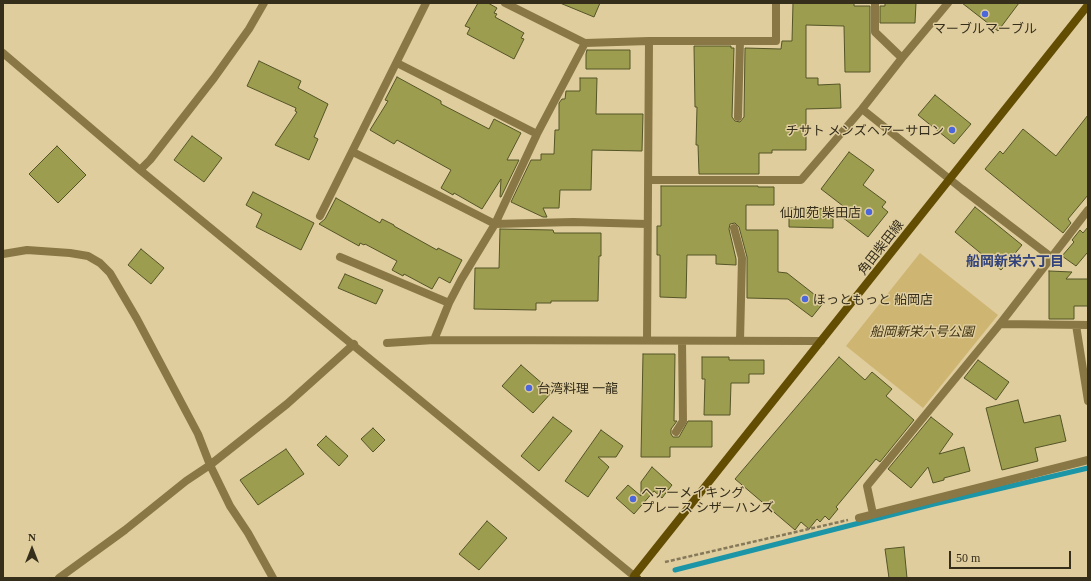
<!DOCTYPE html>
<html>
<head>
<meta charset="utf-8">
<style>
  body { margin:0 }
  #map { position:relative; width:1091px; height:581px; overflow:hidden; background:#dfcd9e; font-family:Georgia,serif }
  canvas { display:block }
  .frame { position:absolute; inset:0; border:4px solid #352e1b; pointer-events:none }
  .north { position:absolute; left:12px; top:529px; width:40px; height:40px; -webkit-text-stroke:3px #dfcd9e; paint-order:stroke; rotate:0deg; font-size:11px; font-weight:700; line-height:16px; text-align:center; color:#352e1b }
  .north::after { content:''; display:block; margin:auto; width:14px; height:18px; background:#352e1b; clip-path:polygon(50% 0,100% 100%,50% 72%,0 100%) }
  .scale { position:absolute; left:949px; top:551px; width:122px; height:18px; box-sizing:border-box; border:2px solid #352e1b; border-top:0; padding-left:5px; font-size:12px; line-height:14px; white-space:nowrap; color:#352e1b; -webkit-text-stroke:3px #dfcd9e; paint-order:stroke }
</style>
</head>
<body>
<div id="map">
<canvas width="1091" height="581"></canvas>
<div class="frame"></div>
<div class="north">N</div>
<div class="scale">50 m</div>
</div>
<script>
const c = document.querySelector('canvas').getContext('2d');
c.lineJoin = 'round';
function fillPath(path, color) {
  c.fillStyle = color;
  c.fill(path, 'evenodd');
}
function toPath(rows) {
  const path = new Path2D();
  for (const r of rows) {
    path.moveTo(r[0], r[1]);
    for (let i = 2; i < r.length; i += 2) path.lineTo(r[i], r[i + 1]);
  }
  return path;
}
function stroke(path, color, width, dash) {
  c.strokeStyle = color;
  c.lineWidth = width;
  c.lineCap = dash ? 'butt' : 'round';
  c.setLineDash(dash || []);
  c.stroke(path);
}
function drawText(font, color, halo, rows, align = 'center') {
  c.font = font + ' Georgia,"Noto Sans JP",serif';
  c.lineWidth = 3;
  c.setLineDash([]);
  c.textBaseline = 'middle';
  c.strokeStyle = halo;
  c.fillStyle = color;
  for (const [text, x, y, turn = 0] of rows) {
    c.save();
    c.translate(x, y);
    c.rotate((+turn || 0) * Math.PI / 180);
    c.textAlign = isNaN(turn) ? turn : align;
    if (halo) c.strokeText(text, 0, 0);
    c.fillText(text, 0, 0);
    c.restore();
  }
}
const green = toPath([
  [920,253,998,315,923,408,846,346]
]);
const stream = toPath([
  [675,570,934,504,1088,468]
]);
const building = toPath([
  [478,3,488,3,497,8,494,13,497,14,495,17,524,33,521,38,524,39,514,59,467,34,470,28,465,26,478,3],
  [560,3,600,3,594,17,560,3],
  [793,3,854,3,854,6,870,6,870,72,845,72,844,26,806,25,806,78,818,78,818,85,840,84,841,108,806,109,806,150,772,150,772,153,759,153,759,174,699,174,698,145,696,145,697,107,695,107,694,46,731,46,731,48,734,48,732,117,735,121,740,122,744,117,745,48,781,49,782,41,792,41,793,3],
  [885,3,916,3,915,23,880,23,880,6,885,6,885,3],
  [962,3,1019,3,998,31,962,3],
  [587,50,630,50,630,69,586,69,586,54,587,50],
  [259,61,301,81,298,88,328,104,314,137,318,139,309,160,275,145,297,112,295,111,296,108,247,86,259,61],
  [397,77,441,101,441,104,489,129,494,119,521,133,507,160,519,160,501,197,500,197,501,179,482,209,454,193,453,195,441,188,451,170,397,140,394,144,370,130,388,101,385,100,397,77],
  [580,78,597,78,596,114,643,114,642,151,592,150,591,190,560,190,559,208,543,208,547,217,543,217,511,202,531,160,541,160,541,154,554,154,555,130,559,130,559,103,562,99,565,99,566,91,580,91,580,78],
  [935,95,971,124,954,144,918,115,935,95],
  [1088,115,1088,195,1068,219,1071,223,1063,233,985,169,1000,151,1003,154,1023,129,1056,156,1088,115],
  [192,136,222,158,204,182,174,160,192,136],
  [57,146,86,175,58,203,29,174,57,146],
  [849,152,874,170,863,185,886,202,882,207,888,212,868,237,833,210,833,228,789,227,789,208,847,209,821,189,849,152],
  [661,186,758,186,758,187,774,187,774,205,746,205,746,230,778,230,778,272,787,273,824,302,812,317,788,299,747,298,747,257,739,227,735,223,730,224,729,229,736,259,736,265,716,264,716,255,687,255,686,298,660,297,660,255,657,255,657,226,661,226,661,186],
  [253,192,314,223,301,250,256,227,262,214,246,205,253,192],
  [336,198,380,223,382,219,394,225,394,226,437,250,438,248,462,260,450,283,439,277,432,289,404,274,403,276,392,270,397,261,365,244,364,245,360,243,359,246,319,224,325,219,336,198],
  [975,207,1022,245,1001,270,955,232,975,207],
  [1088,227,1088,253,1087,253,1076,266,1062,256,1074,242,1072,240,1080,230,1083,233,1088,227],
  [500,229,553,230,554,233,601,233,601,256,599,256,598,301,551,301,551,303,536,303,536,310,474,309,475,268,499,268,500,229],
  [141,249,164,268,151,284,128,265,141,249],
  [1049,271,1072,272,1066,279,1088,279,1088,306,1074,306,1074,319,1049,319,1049,271],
  [345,274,383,290,376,304,338,288,345,274],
  [643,354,675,354,674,421,677,421,671,429,671,434,673,437,679,437,688,421,712,421,712,447,670,447,670,457,641,457,643,354],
  [702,357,729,357,729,360,764,360,764,374,749,374,749,383,731,383,730,415,704,415,705,379,702,379,702,357],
  [839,357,865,380,872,372,892,389,886,396,914,420,880,462,876,459,836,507,838,509,829,520,825,516,820,522,817,519,809,529,801,522,795,530,735,479,839,357],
  [978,360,1009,382,996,400,964,378,978,360],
  [521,365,552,392,533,413,502,386,521,365],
  [1018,400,1024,423,1060,415,1066,441,1035,448,1038,461,1002,470,986,408,1018,400],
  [553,417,572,431,539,471,521,456,553,417],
  [931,417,953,434,939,454,964,447,970,471,944,478,944,480,933,483,928,467,911,488,888,469,931,417],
  [373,428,385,440,373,452,361,439,373,428],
  [601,430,623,446,616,457,598,457,609,467,588,497,565,481,601,430],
  [326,436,348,456,339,466,317,445,326,436],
  [286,449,304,474,258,505,240,480,286,449],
  [652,467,672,485,662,498,654,491,634,514,616,498,628,485,641,496,641,482,652,467],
  [487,521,507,538,479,570,459,554,487,521],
  [904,547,907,578,889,578,885,549,904,547]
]);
const path = toPath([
  [665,562,848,520]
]);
const service = toPath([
  [3,254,27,250,70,253,88,256,100,263,110,273,137,319,198,434,210,465,230,506,248,533,273,578],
  [59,578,125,530,186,481,210,465,287,404,354,344]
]);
const minor = toPath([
  [505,3,585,43,649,41,776,41,776,3],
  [875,3,875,32,902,58],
  [397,63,537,134],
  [862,109,962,189,1051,257],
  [738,117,740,41],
  [353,152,495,224,537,134,585,43],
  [649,180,801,180,862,109,902,58,948,3],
  [320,216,426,3],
  [734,228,742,258,740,341],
  [340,257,449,303],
  [1000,324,1088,325],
  [1076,325,1088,401],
  [434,340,449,303,461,280,495,224,573,222,647,224],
  [647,340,649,41],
  [387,343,434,340,821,341],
  [676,432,683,421,682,341],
  [873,514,867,486,1000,324,1088,210],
  [859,518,1088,460]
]);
const tertiary = toPath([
  [3,53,140,170,634,576],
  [140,170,150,160,214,78,249,29,264,3]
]);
const secondary = toPath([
  [637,578,634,576,1088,5]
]);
const markers = [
  [985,14,4,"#4b67db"],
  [952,130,4,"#4b67db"],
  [869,212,4,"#4b67db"],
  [805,299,4,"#4b67db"],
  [529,388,4,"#4b67db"],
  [633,499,4,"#4b67db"]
];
const poiNames = [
  ["マーブルマーブル",985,28,"center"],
  ["チサト メンズヘアーサロン",944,130,"right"],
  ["仙加苑 柴田店",861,212,"right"],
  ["ほっともっと 船岡店",813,299],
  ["台湾料理 一龍",537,388],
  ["ヘアーメイキング",641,492],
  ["プレース シザーハンズ",641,507]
];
const streetNames = [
  ["角田柴田線",880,247,-52]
];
const parkNames = [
  ["船岡新栄六号公園",922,331]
];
const neighbourhoodNames = [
  ["船岡新栄六丁目",1015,261]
];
fillPath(green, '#ceb572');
stroke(stream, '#1c95a6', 5);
fillPath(building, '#9c9d4f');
stroke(building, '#545427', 1);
stroke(path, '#857959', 2.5, [4, 2]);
stroke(service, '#897745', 8);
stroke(minor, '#897745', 8);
stroke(tertiary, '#897745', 8);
stroke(secondary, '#634d02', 8);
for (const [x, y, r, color] of markers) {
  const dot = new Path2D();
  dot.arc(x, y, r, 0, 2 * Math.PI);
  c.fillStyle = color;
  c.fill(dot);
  stroke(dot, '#dfcd9e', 1.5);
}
drawText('13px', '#352e1b', '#dfcd9e', poiNames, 'left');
drawText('13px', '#352e1b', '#dfcd9e', streetNames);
drawText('italic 13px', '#403412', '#dfcd9e', parkNames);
drawText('bold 14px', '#32427c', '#dfcd9e', neighbourhoodNames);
</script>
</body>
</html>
